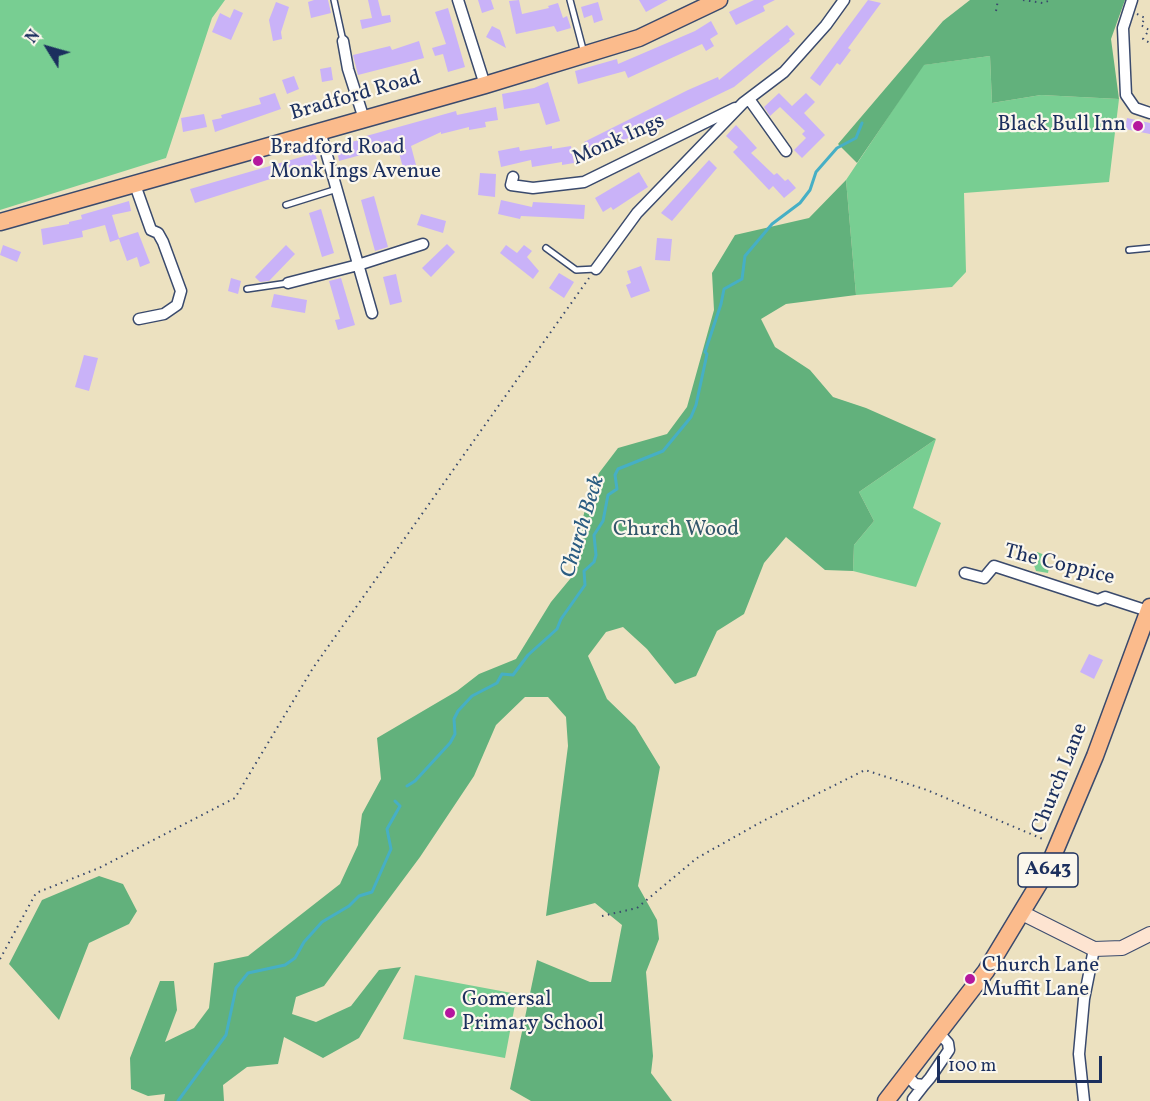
<!DOCTYPE html>
<html>
<head>
<meta charset="utf-8">
<style>
  body { margin:0 }
  #map { position:relative; width:1150px; height:1101px; overflow:hidden; background:#ece1c0; font-family:Vollkorn,serif }
  canvas { display:block }
  .north { position:absolute; left:18px; top:18px; width:60px; height:60px; -webkit-text-stroke:4px #fbf7ec; paint-order:stroke; rotate:307deg; font-size:16px; font-weight:700; line-height:24px; text-align:center; color:#1b2f5e }
  .north::after { content:''; display:block; margin:auto; width:21px; height:27px; background:#1b2f5e; clip-path:polygon(50% 0,100% 100%,50% 72%,0 100%) }
  .scale { position:absolute; left:937px; top:1056px; width:165px; height:27px; box-sizing:border-box; border:3px solid #1b2f5e; border-top:0; padding-left:8px; font-size:18px; line-height:21px; white-space:nowrap; color:#1b2f5e; -webkit-text-stroke:4px #fbf7ec; paint-order:stroke }
</style>
</head>
<body>
<div id="map">
<canvas width="1150" height="1101"></canvas>
<div class="north">N</div>
<div class="scale">100 m</div>
</div>
<script>
const c = document.querySelector('canvas').getContext('2d');
c.lineJoin = 'round';
function fillPath(path, color) {
  c.fillStyle = color;
  c.fill(path, 'evenodd');
}
function toPath(rows) {
  const path = new Path2D();
  for (const r of rows) {
    path.moveTo(r[0], r[1]);
    for (let i = 2; i < r.length; i += 2) path.lineTo(r[i], r[i + 1]);
  }
  return path;
}
function stroke(path, color, width, dash) {
  c.strokeStyle = color;
  c.lineWidth = width;
  c.lineCap = dash ? 'butt' : 'round';
  c.setLineDash(dash || []);
  c.stroke(path);
}
function drawText(font, color, halo, rows, align = 'center') {
  c.font = font + ' Vollkorn,serif';
  c.lineWidth = 4.5;
  c.setLineDash([]);
  c.textBaseline = 'middle';
  c.strokeStyle = halo;
  c.fillStyle = color;
  for (const [text, x, y, turn = 0] of rows) {
    c.save();
    c.translate(x, y);
    c.rotate((+turn || 0) * Math.PI / 180);
    c.textAlign = isNaN(turn) ? turn : align;
    if (halo) c.strokeText(text, 0, 0);
    c.fillText(text, 0, 0);
    c.restore();
  }
}
const green = toPath([
  [0,0,225,0,212,18,166,158,0,210],
  [990,56,992,103,1041,95,1119,99,1109,182,964,193,966,272,952,287,856,295,846,180,923,65],
  [936,439,913,508,941,523,916,587,853,571,854,545,874,521,859,492],
  [1037,552,1045,555,1049,567,1048,573,1036,571,1033,562],
  [415,975,517,994,505,1058,403,1039]
]);
const forest = toPath([
  [970,0,1125,0,1111,39,1119,99,1041,95,992,103,990,56,924,65,857,163,838,144,943,21],
  [846,180,856,295,786,304,761,319,775,347,810,370,833,397,866,408,936,439,859,492,874,521,854,545,853,571,825,570,786,537,764,563,744,614,717,631,696,676,675,684,647,649,623,627,606,632,588,656,607,699,635,726,660,767,638,886,657,920,659,939,646,972,653,1056,651,1073,672,1101,531,1101,510,1089,537,960,590,982,611,982,622,925,595,903,546,916,568,746,566,717,548,697,525,697,496,725,474,776,420,857,324,986,296,997,292,1014,316,1022,351,1006,379,970,401,967,359,1038,323,1058,284,1037,278,1064,247,1067,223,1085,224,1101,164,1101,165,1094,148,1096,131,1089,130,1058,160,981,174,981,177,1010,165,1042,194,1028,209,1008,214,963,248,956,340,884,358,845,362,814,381,779,377,738,457,691,479,674,516,659,551,602,575,573,576,542,587,503,599,473,618,448,667,434,687,407,714,310,712,273,735,235,809,218],
  [99,876,123,884,137,911,129,924,89,943,59,1020,9,964,42,900]
]);
const stream = toPath([
  [407,786,415,781,450,743,455,734,454,719,458,711,472,696,497,683,502,674,513,675,528,655,557,629,561,619,585,585,584,571,594,562,596,555,594,535,603,521,608,495,617,489,615,475,618,469,663,451,691,417,696,405,707,354,705,352,721,304,724,289,742,279,745,256,772,224,800,203,810,190,816,172,837,148,856,138,862,123],
  [178,1101,226,1035,236,988,248,973,285,965,295,958,304,942,322,922,349,906,359,896,372,892,391,849,387,829,400,806,395,801]
]);
const building = toPath([
  [314,0,328,0,331,13,311,18,308,2],
  [368,0,378,0,382,16,390,15,391,22,362,29,360,20,372,18],
  [478,0,491,0,494,9,482,13],
  [519,0,522,14,549,8,548,6,558,3,563,18,567,16,571,28,557,32,554,26,516,34,509,1],
  [639,0,668,0,646,12],
  [754,0,775,0,763,6,765,11,736,25,729,12],
  [868,0,881,3,848,48,851,50,840,65,837,63,820,86,810,78],
  [276,2,289,7,281,32,282,39,273,41,269,20],
  [598,2,603,20,594,23,592,15,584,18,581,7],
  [448,8,465,67,448,72,443,54,435,56,432,48,446,44,435,12],
  [234,9,243,13,231,40,212,32,220,13,230,18],
  [711,21,718,34,710,39,714,46,706,51,702,44,628,78,625,71,578,84,575,71,617,59,618,64,695,31],
  [787,25,795,34,789,39,790,41,734,87,591,156,584,142,688,90,718,77,719,80],
  [492,26,500,30,506,48,486,37],
  [419,41,424,58,358,75,353,55,390,46,392,50],
  [331,67,333,80,322,82,320,69],
  [294,76,299,89,287,94,282,80],
  [548,82,560,121,546,125,539,103,504,109,502,94,534,88],
  [275,93,281,109,215,132,212,120,222,118,221,115,261,104,259,98],
  [779,93,792,106,806,93,815,102,804,113,825,135,802,158,794,150,806,138,802,134,805,131,780,107,770,116,764,107],
  [496,107,498,120,485,122,486,127,469,130,469,127,441,134,441,132,411,146,416,165,403,168,397,145,339,161,336,145,360,140,359,138,456,111,457,115],
  [204,114,207,127,183,132,181,118],
  [1127,118,1150,123,1150,134,1125,129],
  [736,125,757,148,751,153,774,175,777,173,785,181,788,179,796,188,784,198,773,186,769,190,733,152,738,147,726,136],
  [552,146,552,149,571,146,574,163,562,165,562,162,532,167,531,160,501,167,498,151,519,147,520,151],
  [315,153,320,169,287,177,286,174,195,203,190,189],
  [709,160,717,168,672,221,661,213],
  [639,172,648,187,613,210,611,207,603,212,595,198],
  [480,173,496,174,495,197,478,195],
  [374,196,388,247,375,251,361,200],
  [501,200,532,207,533,202,585,205,584,219,521,216,520,219,498,214],
  [129,201,131,211,112,215,119,238,138,232,150,263,140,267,137,257,127,261,119,239,110,242,105,225,82,231,83,237,43,245,41,229,69,224,69,222,82,219,81,215],
  [321,209,334,253,322,257,309,213],
  [421,214,446,221,443,233,417,225],
  [657,238,672,239,670,261,655,260],
  [447,244,455,252,431,277,422,268],
  [3,245,21,252,17,262,0,255],
  [286,245,295,254,269,281,260,282,255,277],
  [506,245,517,253,524,245,532,251,527,257,539,271,533,279,500,253],
  [641,266,650,291,631,298,626,285,631,283,627,271],
  [559,273,574,282,564,298,549,288],
  [396,274,402,302,390,305,383,277],
  [231,278,241,281,238,294,228,291],
  [341,278,355,325,338,330,335,320,340,319,329,281],
  [274,294,307,300,305,313,271,307],
  [84,355,98,358,89,391,75,387],
  [1089,654,1103,660,1094,679,1080,672]
]);
const path = toPath([
  [1023,0,1043,3,1051,0],
  [996,11,998,0],
  [1137,14,1145,18,1141,25,1149,30,1143,39,1150,43],
  [602,916,637,908,697,858,763,821,865,770,927,790,1045,840],
  [0,959,36,893,99,868,235,798,313,668,589,278]
]);
const lane = toPath([
  [334,0,343,41],
  [570,0,584,53],
  [286,205,337,189],
  [546,248,576,270,596,269],
  [1129,250,1150,248],
  [247,289,288,283]
]);
const street = toPath([
  [458,0,485,85],
  [1132,0,1123,28,1126,95,1135,108,1150,113],
  [343,41,348,69,364,119],
  [749,99,786,151],
  [320,131,372,313],
  [513,177,511,185,533,188,584,182,735,108],
  [134,182,151,230,158,233,163,242,181,291,177,305,164,314,139,319],
  [596,269,637,213,743,103,784,72,826,25,844,0],
  [288,283,358,265,423,244],
  [965,573,984,578,994,566,1098,600,1105,597,1148,611],
  [907,1075,915,1084,924,1085,930,1078,949,1050,948,1043,940,1034],
  [913,1099,924,1085],
  [1084,1101,1079,1054,1084,999,1094,949]
]);
const secondary = toPath([
  [1022,913,1094,949,1122,948,1150,934]
]);
const primary = toPath([
  [0,222,485,85,639,38,719,0],
  [886,1101,986,971,1047,870,1095,756,1150,607]
]);
const markers = [
  [1138,126,6,"#b5179e"],
  [258,161,6,"#b5179e"],
  [970,979,6,"#b5179e"],
  [450,1013,6,"#b5179e"]
];
const shields = [
  [1048,870,60]
];
const shieldNames = [
  ["A643",1048,870]
];
const streetNames = [
  ["Bradford Road",356,97,-16],
  ["Monk Ings",619,141,-24],
  ["The Coppice",1059,566,14],
  ["Church Lane",1061,779,-68]
];
const poiNames = [
  ["Black Bull Inn",1126,126,"right"],
  ["Bradford Road",270,149],
  ["Monk Ings Avenue",270,173],
  ["Church Lane",982,967],
  ["Muffit Lane",982,991],
  ["Gomersal",462,1001],
  ["Primary School",462,1025]
];
const parkNames = [
  ["Church Wood",676,531]
];
const waterNames = [
  ["Church Beck",584,527,-73]
];
fillPath(green, '#78ce92');
fillPath(forest, '#62b17c');
stroke(stream, '#46afc5', 3);
fillPath(building, '#c9b2f8');
stroke(lane, '#3a4a6d', 8);
stroke(street, '#3a4a6d', 13);
stroke(secondary, '#3a4a6d', 16);
stroke(primary, '#3a4a6d', 19);
stroke(path, '#3a4a6d', 2, [1.5, 4.5]);
stroke(lane, '#fff', 5);
stroke(street, '#fff', 10);
stroke(secondary, '#fde4d1', 14);
stroke(primary, '#fbbb8c', 16);
for (const [x, y, r, color] of markers) {
  const dot = new Path2D();
  dot.arc(x, y, r, 0, 2 * Math.PI);
  c.fillStyle = color;
  c.fill(dot);
  stroke(dot, '#fbf7ec', 2);
}
for (const [x, y, w] of shields) {
  const box = new Path2D();
  box.roundRect(x - w / 2, y - 17, w, 34, 4.5);
  c.fillStyle = '#fbf7ec';
  c.fill(box);
  stroke(box, '#1b2f5e', 1.5);
}
drawText('bold 20px', '#1b2f5e', null, shieldNames);
drawText('21px', '#1b2f5e', '#fbf7ec', streetNames);
drawText('21px', '#1b2f5e', '#fbf7ec', poiNames, 'left');
drawText('21px', '#32576b', '#fbf7ec', parkNames);
drawText('italic 22px', '#2a5c82', '#fbf7ec', waterNames);
</script>
</body>
</html>
